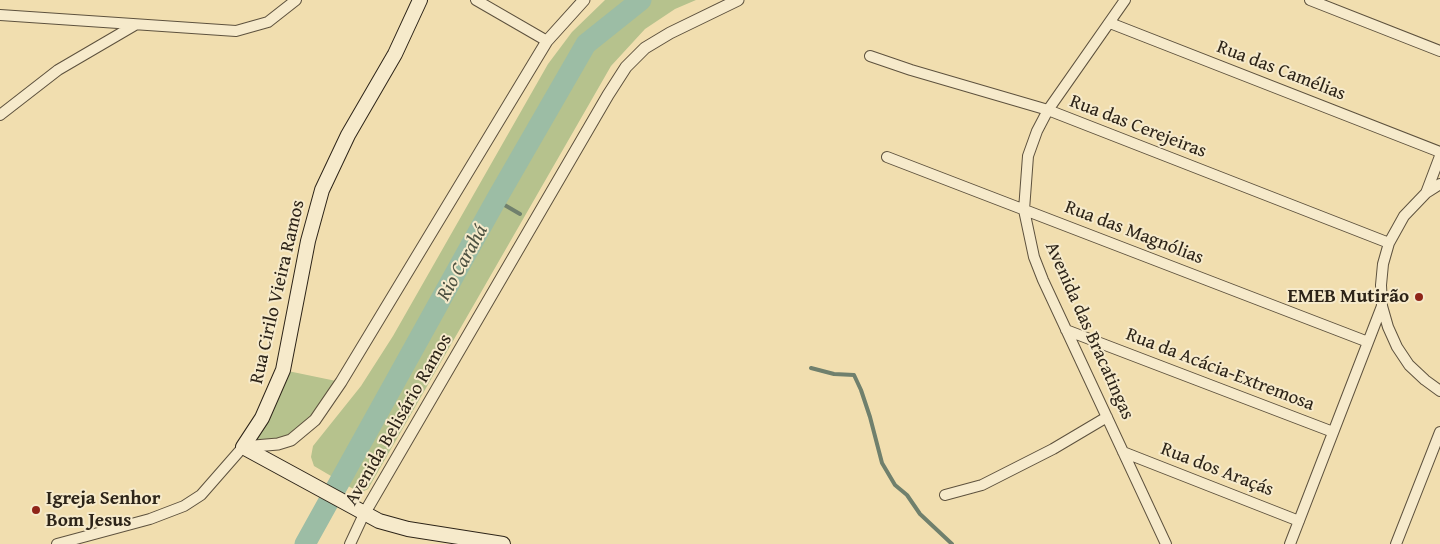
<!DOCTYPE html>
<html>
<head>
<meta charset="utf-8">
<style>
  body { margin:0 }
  canvas { display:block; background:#f1deaf }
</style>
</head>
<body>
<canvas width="1440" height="544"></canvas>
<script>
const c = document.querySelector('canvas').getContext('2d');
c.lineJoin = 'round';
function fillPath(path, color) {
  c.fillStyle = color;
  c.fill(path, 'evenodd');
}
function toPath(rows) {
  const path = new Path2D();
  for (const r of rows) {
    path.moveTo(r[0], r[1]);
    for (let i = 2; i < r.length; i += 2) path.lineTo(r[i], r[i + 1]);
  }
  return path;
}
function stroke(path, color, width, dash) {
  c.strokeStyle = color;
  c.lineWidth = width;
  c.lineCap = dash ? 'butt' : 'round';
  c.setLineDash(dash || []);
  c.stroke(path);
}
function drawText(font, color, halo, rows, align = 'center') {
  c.font = font + ' "Gentium Book Plus",serif';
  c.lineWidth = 4;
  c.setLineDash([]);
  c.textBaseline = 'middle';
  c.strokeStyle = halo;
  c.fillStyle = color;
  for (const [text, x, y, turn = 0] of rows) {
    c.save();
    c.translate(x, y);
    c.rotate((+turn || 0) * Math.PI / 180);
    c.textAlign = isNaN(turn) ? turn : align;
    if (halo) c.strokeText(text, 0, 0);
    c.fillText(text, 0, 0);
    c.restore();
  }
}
const green = toPath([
  [605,0,696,0,675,9,645,29,611,66,368,489,360,493,314,466,311,457,313,446,361,386,393,336,548,64,572,32],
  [283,370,341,382,303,432,243,447]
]);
const stream = toPath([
  [496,200,520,214],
  [811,368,834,374,854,375,861,390,870,417,882,463,895,485,907,495,920,514,952,544]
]);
const river = toPath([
  [305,544,496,200,586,44,641,0]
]);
const minor = toPath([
  [476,0,547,41],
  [1125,0,1048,110,1037,131,1028,156,1024,210,1034,257,1043,280,1166,544],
  [1310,0,1440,51],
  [0,15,236,31,268,22,296,0],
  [1110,23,1440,152],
  [870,56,911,70,1048,110,1389,243],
  [0,115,58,70,135,25],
  [887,157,1368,342],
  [1440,184,1426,193,1404,216,1389,243,1383,264,1381,285,1382,306,1388,327,1397,347,1409,365,1425,380,1440,391],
  [1426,193,1440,156],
  [1066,330,1333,432],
  [1123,452,1299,521],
  [945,495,982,485,1053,449,1107,417],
  [57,544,150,519,184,506,201,495,243,447],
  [350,544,364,514],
  [1290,544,1382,306],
  [1396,544,1440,432]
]);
const tertiary = toPath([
  [243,447,278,444,291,440,315,420,341,382,547,41,584,0],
  [364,514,608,95,626,67,645,48,670,33,738,0]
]);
const secondary = toPath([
  [420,0,395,54,348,135,322,190,308,241,283,370,262,418,243,447,379,521,408,529,503,544]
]);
const markers = [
  [1419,297,5,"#8f2418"],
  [36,510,5,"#8f2418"]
];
const streetNames = [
  ["Rua das Camélias",1281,71,21],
  ["Rua das Cerejeiras",1138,127,21],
  ["Rua das Magnólias",1134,233,21],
  ["Rua Cirilo Vieira Ramos",278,292,-77],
  ["Avenida das Bracatingas",1089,331,66],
  ["Rua da Acácia-Extremosa",1220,370,21],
  ["Avenida Belisário Ramos",399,420,-60],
  ["Rua dos Araçás",1217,470,21]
];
const poiNames = [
  ["EMEB Mutirão",1409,297],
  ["Igreja Senhor",46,499,"left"],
  ["Bom Jesus",46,521,"left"]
];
const waterNames = [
  ["Rio Carahá",463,263,-61]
];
fillPath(green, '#b6c28d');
stroke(stream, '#70806d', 4);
stroke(river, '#9cbda5', 21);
stroke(minor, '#5e523e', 12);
stroke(tertiary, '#5e523e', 13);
stroke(secondary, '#2d2418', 16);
stroke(minor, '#f6eacb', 10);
stroke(tertiary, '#f6eacb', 11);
stroke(secondary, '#f6eacb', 14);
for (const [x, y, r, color] of markers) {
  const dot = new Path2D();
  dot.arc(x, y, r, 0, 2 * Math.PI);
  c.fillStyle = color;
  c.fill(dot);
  stroke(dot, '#f6eacb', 2);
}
drawText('19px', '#2d2418', '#f6eacb', streetNames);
drawText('bold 19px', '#2d2418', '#f6eacb', poiNames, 'right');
drawText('italic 20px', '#4e5242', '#f6eacb', waterNames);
</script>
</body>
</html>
